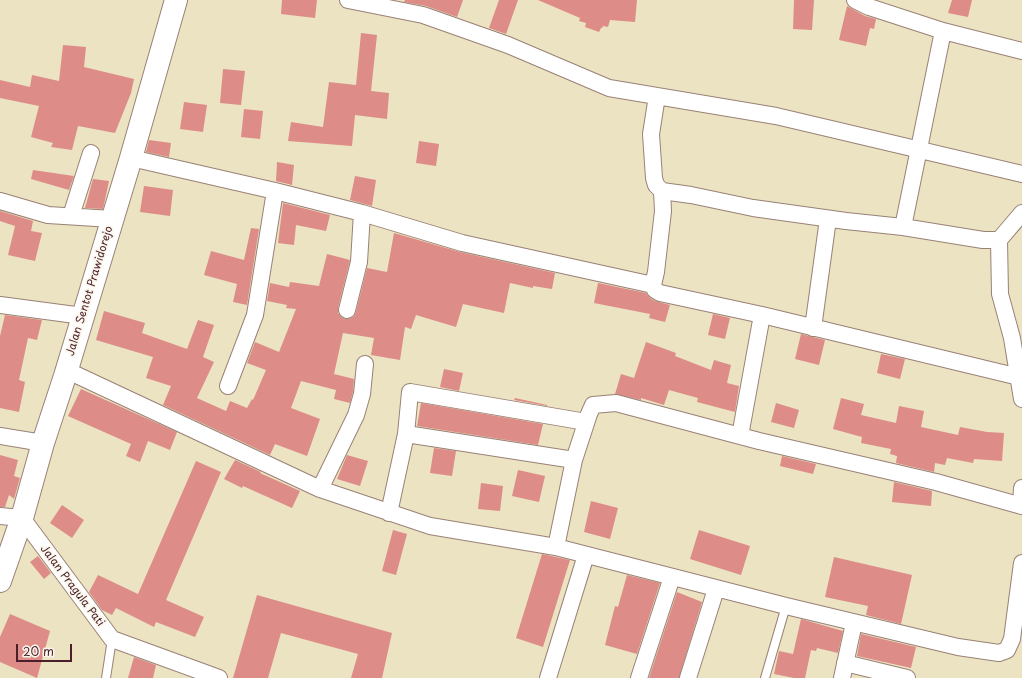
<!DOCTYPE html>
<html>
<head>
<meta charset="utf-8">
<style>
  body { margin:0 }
  #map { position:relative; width:1022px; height:678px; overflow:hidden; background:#ebe3c2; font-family:"Playpen Sans",sans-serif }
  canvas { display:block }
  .scale { position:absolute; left:16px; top:644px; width:56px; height:18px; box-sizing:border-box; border:2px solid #4a1f2b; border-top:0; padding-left:5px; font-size:12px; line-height:14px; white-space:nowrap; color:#4a1f2b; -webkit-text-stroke:3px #fbf7ec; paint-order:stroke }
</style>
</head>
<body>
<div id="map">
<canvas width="1022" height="678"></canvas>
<div class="scale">20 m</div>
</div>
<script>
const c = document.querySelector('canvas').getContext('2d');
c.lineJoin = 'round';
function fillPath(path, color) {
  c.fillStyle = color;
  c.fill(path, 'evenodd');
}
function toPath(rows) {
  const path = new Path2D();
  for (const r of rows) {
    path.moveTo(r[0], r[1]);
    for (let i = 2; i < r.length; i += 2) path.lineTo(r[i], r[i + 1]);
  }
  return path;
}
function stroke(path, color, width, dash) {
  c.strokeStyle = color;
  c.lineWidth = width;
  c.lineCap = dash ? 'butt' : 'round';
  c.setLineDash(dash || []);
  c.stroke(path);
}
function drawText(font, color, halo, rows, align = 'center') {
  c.font = font + ' "Playpen Sans",sans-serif';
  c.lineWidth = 3.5;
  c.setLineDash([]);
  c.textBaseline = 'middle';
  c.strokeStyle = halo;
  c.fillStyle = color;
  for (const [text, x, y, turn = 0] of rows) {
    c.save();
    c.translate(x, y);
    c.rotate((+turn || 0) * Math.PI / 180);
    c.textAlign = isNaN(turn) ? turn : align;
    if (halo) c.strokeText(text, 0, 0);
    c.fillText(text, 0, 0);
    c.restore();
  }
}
const building = toPath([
  [282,0,317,0,315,18,281,14],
  [405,0,463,0,457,17,426,6,404,2],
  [499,0,518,0,506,34,489,28],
  [538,0,637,0,635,22,610,20,608,27,603,26,602,28,601,28,599,32,585,27,586,23,579,21,580,18],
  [794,0,814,0,812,30,793,29],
  [952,0,972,0,968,17,948,13],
  [847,6,865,16,876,19,874,29,870,28,866,46,839,40],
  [361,33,377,35,371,91,389,93,387,119,355,115,352,146,288,141,291,122,323,127,329,82,356,85],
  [63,45,86,47,84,67,134,79,131,93,115,133,78,126,72,150,51,147,53,143,31,137,39,106,0,98,0,80,30,87,32,75,59,81],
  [223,69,245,71,241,105,220,103],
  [184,102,207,105,203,132,180,129],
  [244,109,263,111,260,139,241,137],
  [149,140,171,143,169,157,146,152],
  [419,141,439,144,436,166,416,163],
  [277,162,294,165,292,185,276,181],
  [33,170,74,176,69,190,31,179],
  [355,176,376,180,372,206,350,200],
  [93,179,109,181,103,209,85,208],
  [144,186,173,190,170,216,140,212],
  [283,203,330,215,326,231,296,225,294,245,278,243],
  [0,211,33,221,31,231,42,233,35,261,8,255,15,226,0,221],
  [251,228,259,229,247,305,233,302,237,284,204,275,211,251,244,260],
  [394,233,460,252,555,273,552,289,533,286,533,288,510,283,504,313,463,304,456,327,416,315,411,329,405,327,400,360,371,355,374,338,343,333,334,374,354,379,353,392,350,403,334,399,336,390,301,381,291,408,320,419,307,456,275,444,270,455,163,405,171,386,146,378,153,357,96,340,104,311,145,323,142,333,187,349,198,320,214,325,203,357,214,362,197,398,226,411,230,401,247,408,252,399,253,400,266,370,247,363,255,342,279,352,296,309,286,308,287,305,267,301,270,283,289,287,290,282,319,286,327,254,350,260,338,308,338,313,341,317,345,319,350,319,354,316,356,312,367,268,387,272],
  [598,283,646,293,650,298,655,301,670,305,665,322,649,318,650,314,594,303],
  [713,314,730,318,725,339,708,335],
  [5,315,42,320,37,340,28,338,19,380,25,382,19,412,0,408,0,336],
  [801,334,825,340,819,365,795,359],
  [646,342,676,353,675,356,711,370,714,360,731,365,727,383,739,386,735,412,697,402,698,398,669,390,664,405,641,398,641,400,615,394,621,374,634,378],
  [881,354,905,359,900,379,877,373],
  [444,369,463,373,459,391,440,387],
  [81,389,177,432,170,450,148,441,140,462,126,456,131,444,68,416],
  [515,398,547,405,547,406,514,400],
  [841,398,864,404,861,415,896,423,899,406,924,411,921,427,958,435,960,427,987,432,1004,433,1002,461,974,459,973,463,947,458,945,465,935,463,934,472,896,463,897,456,890,454,891,449,861,443,862,437,833,429],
  [421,403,543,424,538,445,417,426],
  [776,403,799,410,794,428,771,422],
  [434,448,456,451,452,476,430,473],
  [0,455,18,460,14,476,20,478,14,499,9,495,5,507,0,507],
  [347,455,368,461,360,486,337,479],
  [782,456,816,464,813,474,780,466],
  [235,460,261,472,260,473,300,491,292,508,243,486,242,488,224,479],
  [196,461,221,472,166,600,204,617,195,637,156,622,154,627,116,608,112,615,102,610,89,592,98,575,138,594],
  [518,470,545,476,539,502,512,496],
  [894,482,932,491,931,506,892,502],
  [481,483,503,486,500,511,478,509],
  [591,501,618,508,610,539,584,532],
  [62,505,84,520,72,538,50,523],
  [393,530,407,534,396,575,382,571],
  [699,530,750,546,741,575,690,559],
  [542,554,570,560,543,647,516,638],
  [38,556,51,573,44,579,30,562],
  [834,557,912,575,901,624,866,615,868,606,825,597],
  [627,575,660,583,637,654,605,645,615,606,618,607],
  [677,592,702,602,679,678,649,678],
  [257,595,392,633,382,678,351,678,358,654,281,633,268,678,233,678],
  [10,614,50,631,37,678,0,662,0,637],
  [801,619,843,631,838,653,817,648,816,651,811,650,805,678,794,678,774,674,779,651,793,654],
  [861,634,916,647,911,668,857,656],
  [134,657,156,665,153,678,128,678]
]);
const lane = toPath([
  [106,678,112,639],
  [765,678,786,606]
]);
const street = toPath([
  [348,0,423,15,508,45,609,88,776,116,1022,174],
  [855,0,869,7,943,31,1022,51],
  [657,96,651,134,654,178,656,185,662,191],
  [131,158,275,191,362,213,462,243,653,285,656,272,663,211,662,191,691,195,753,208,846,221,903,227,983,240,999,240,1000,294,1012,338,1022,399],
  [0,201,48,215,112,219],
  [71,216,91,153],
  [903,227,943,31],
  [999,240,1022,213],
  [653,285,655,290,660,293,762,315,1019,377],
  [0,305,83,316],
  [347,310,359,262,362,213],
  [813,328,828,219],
  [66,370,320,489,421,523,430,526,556,547,786,606,958,647,999,653,1007,650,1012,639,1022,563],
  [228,386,255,315,275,191],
  [406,434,574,460],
  [0,436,43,443],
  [740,436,762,315],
  [320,489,356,415,362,394,365,364],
  [1021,506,1022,488],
  [389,513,406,434,410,392,586,422],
  [0,516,22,518,112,639,219,678],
  [556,547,574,460,589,414,593,405,616,403,759,441,936,482,1022,506],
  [845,663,907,678],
  [548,678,586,555],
  [639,678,672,577],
  [688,678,716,589],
  [842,678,854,623]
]);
const secondary = toPath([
  [0,581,22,518,43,443,65,376,131,158,176,0]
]);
const streetNames = [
  ["Jalan Sentot Prawidorejo",90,291,-73],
  ["Jalan Pragula Pati",72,586,53]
];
fillPath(building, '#de8c88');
stroke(lane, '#9a8176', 10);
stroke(street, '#9a8176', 18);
stroke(secondary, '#9a8176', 24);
stroke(lane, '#fff', 8);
stroke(street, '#fff', 16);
stroke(secondary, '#fff', 22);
drawText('11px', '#4a1f2b', '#fbf7ec', streetNames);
</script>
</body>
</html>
